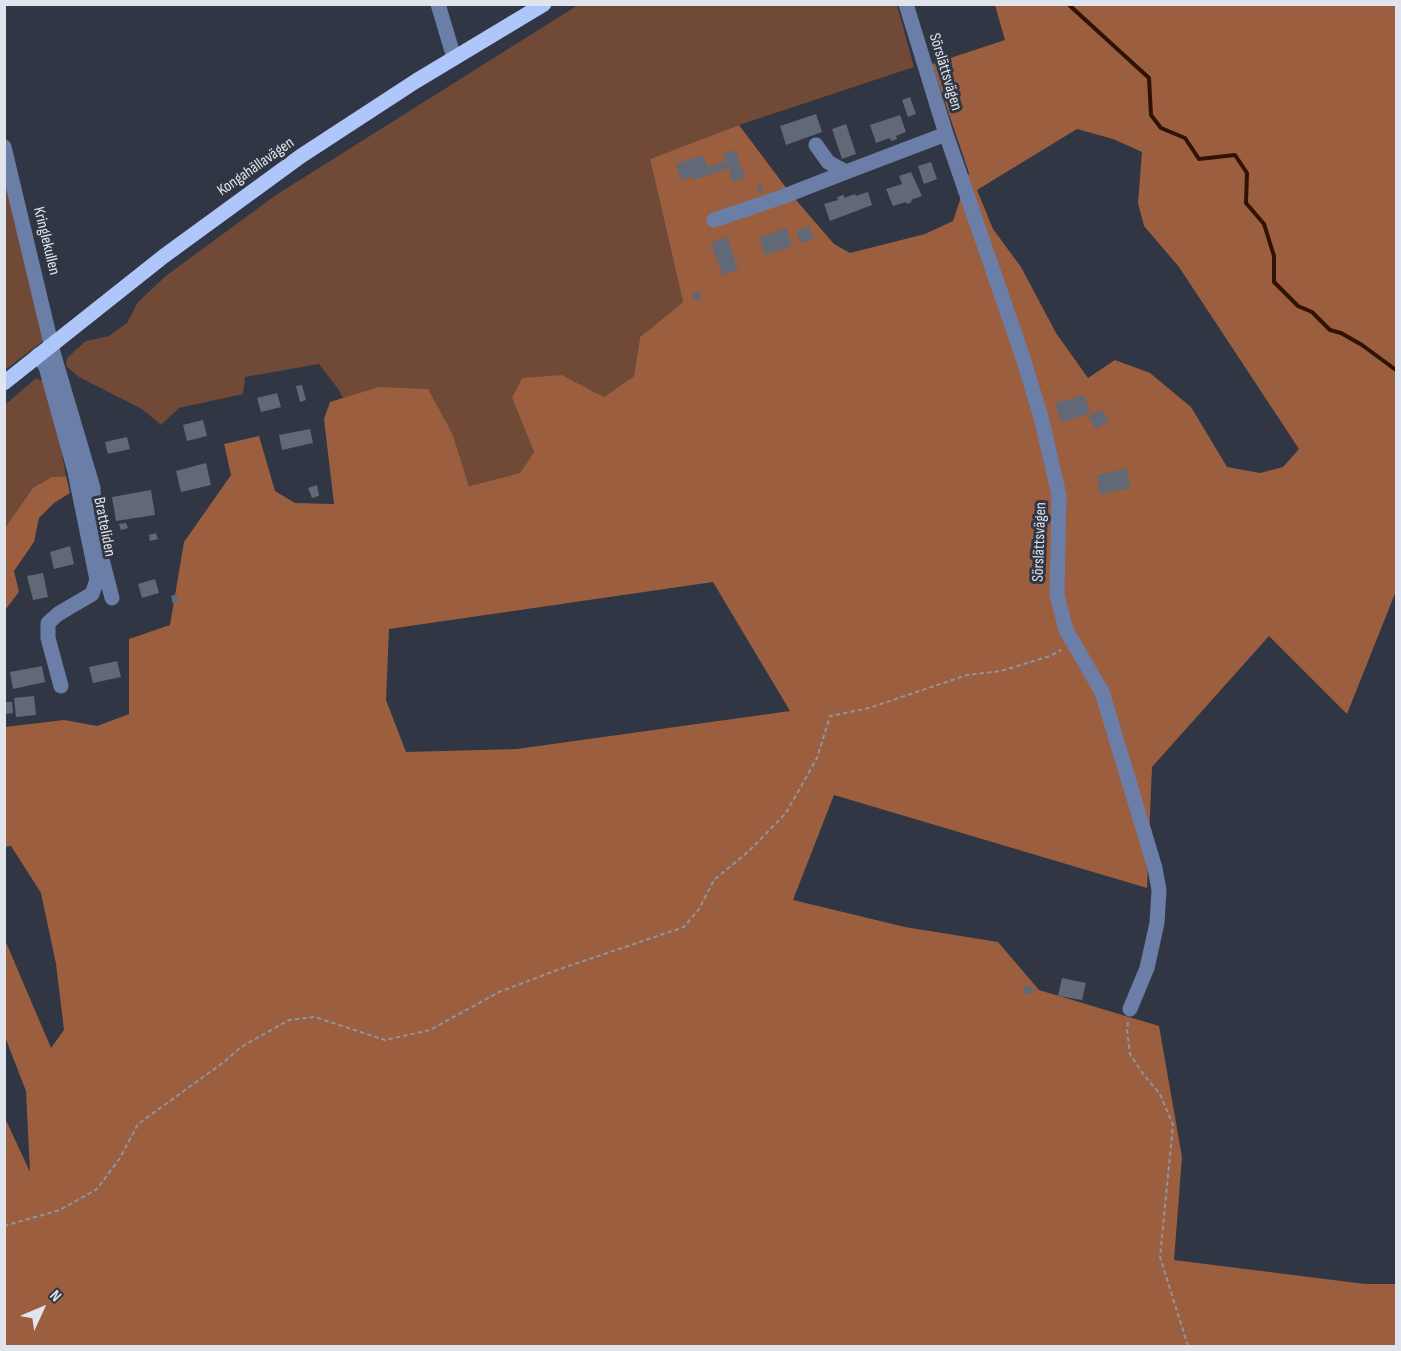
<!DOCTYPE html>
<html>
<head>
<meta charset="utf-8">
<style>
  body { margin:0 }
  #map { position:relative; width:1401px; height:1351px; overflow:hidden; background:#303644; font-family:"Sofia Sans Condensed",sans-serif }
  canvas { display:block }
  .frame { position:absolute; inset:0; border:6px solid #e0e4ec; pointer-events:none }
  .north { position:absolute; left:12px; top:1279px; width:60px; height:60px; -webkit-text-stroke:4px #303644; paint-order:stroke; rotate:46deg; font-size:16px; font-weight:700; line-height:24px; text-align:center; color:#e0e4ec }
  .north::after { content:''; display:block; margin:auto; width:21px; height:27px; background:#e0e4ec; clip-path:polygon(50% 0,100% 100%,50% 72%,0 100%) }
</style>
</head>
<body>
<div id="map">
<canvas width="1401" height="1351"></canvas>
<div class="frame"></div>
<div class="north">N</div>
</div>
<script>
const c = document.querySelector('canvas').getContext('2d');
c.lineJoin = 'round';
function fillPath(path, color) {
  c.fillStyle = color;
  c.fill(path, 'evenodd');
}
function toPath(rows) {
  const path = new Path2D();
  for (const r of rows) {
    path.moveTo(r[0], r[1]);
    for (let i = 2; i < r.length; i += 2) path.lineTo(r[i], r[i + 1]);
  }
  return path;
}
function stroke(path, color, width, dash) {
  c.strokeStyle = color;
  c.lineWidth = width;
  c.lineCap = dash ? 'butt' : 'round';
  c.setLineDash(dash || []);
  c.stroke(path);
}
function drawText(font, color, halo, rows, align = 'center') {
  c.font = font + ' "Sofia Sans Condensed",sans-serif';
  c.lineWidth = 6;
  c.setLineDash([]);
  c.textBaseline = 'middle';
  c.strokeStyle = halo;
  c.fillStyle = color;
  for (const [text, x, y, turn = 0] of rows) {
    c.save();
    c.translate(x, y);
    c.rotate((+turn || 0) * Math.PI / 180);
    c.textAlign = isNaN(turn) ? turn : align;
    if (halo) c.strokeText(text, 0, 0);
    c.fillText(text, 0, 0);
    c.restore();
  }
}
const green = toPath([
  [578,5,897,5,914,67,739,125,650,159,683,302,640,337,634,376,604,397,562,375,512,398,534,452,520,473,469,486,453,435,378,387,343,398,339,390,319,364,245,377,243,394,179,408,161,425,142,409,79,377,66,366,67,358,86,341,109,336,127,323,138,302,167,275,276,195],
  [4,177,44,340,5,370,4,370],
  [36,378,45,382,54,412,66,476,52,477,5,528,5,405]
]);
const forest = toPath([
  [995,5,1396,5,1396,591,1347,714,1269,636,1152,767,1147,888,834,795,793,900,905,927,998,942,1039,990,1159,1026,1182,1157,1174,1260,1365,1284,1396,1284,1396,1346,5,1346,4,1116,30,1172,26,1091,5,1037,5,940,51,1048,64,1030,56,964,41,893,11,846,5,847,5,727,64,720,97,726,129,714,129,639,170,625,184,542,231,475,224,444,259,436,275,491,295,503,334,504,324,419,330,402,378,387,428,389,453,435,469,486,520,473,534,452,512,398,522,378,562,375,604,397,634,376,640,337,683,302,650,159,739,125,790,193,834,244,850,253,925,234,953,221,969,173,932,64,1005,40],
  [1077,129,1113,139,1142,152,1138,203,1144,226,1179,267,1299,449,1283,467,1260,473,1227,467,1191,407,1150,373,1115,360,1088,378,1056,333,1021,267,993,229,977,190],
  [713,582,790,711,517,749,406,752,386,700,389,629],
  [66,476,70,493,54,503,39,518,34,542,14,571,19,592,5,610,5,528,33,488,52,477]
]);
const stream = toPath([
  [1068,4,1149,78,1151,115,1161,128,1185,138,1199,159,1235,155,1247,173,1246,203,1264,224,1274,256,1274,282,1298,306,1312,312,1330,330,1341,333,1362,345,1396,370]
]);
const building = toPath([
  [910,97,916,114,908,117,902,100],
  [816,114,822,132,786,145,780,126],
  [900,115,906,132,896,136,897,139,891,141,890,138,876,143,870,125],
  [846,124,856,154,842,159,832,129],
  [735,150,745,177,733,182,728,168,693,180,691,177,682,180,676,164,703,155,708,167,725,161,723,154],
  [931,162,937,179,924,184,918,166],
  [911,172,922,196,911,200,912,202,907,204,906,202,893,206,886,189,902,184,899,176],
  [761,184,764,192,760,193,757,185],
  [868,192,872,205,830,221,824,204,838,200,837,197,844,195,844,198,855,194,856,196],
  [809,226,814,239,801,243,796,231],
  [786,228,792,246,765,255,759,238],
  [727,237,738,270,722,275,711,243],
  [700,291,701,298,694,301,692,293],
  [302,385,306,400,300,402,296,386],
  [277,393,281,407,261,412,257,398],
  [1084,395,1090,413,1061,422,1055,403],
  [1101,409,1109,420,1096,429,1088,417],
  [203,420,207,436,187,441,183,425],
  [310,429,313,443,282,450,279,435],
  [127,437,130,449,108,454,105,442],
  [206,463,211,485,181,492,176,471],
  [1127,469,1130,488,1100,494,1097,475],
  [317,485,319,496,312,498,308,488],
  [151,490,155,515,116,521,112,497],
  [126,523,128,528,121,530,119,524],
  [156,533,158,539,150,541,149,535],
  [70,546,74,564,54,569,50,552],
  [43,573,48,597,33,600,27,576],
  [155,579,159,593,142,598,138,584],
  [177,594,179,602,173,604,171,596],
  [117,661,121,677,93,683,89,667],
  [42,666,45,682,13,689,10,672],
  [34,696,36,715,16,717,14,698],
  [4,702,12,702,13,713,4,714],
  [1062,978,1086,983,1082,1000,1058,996],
  [1024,985,1033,987,1031,994,1023,993]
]);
const path = toPath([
  [1128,1022,1127,1030,1130,1054,1143,1074,1160,1094,1173,1125,1160,1257,1188,1346],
  [4,1226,60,1210,97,1189,120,1158,138,1124,224,1062,241,1047,289,1020,315,1017,385,1040,430,1030,499,992,560,969,684,927,699,909,714,880,749,851,786,813,817,758,830,716,869,708,967,675,1001,671,1050,656,1061,650]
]);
const minor = toPath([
  [438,4,452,51,455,57],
  [906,4,946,134,1022,355,1041,417,1059,495,1057,595,1066,630,1102,692,1155,868,1159,890,1157,923,1147,968,1130,1009],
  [816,145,828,162,846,172,946,134],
  [4,147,54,356,93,488,95,532,112,598],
  [714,220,782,197,846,172],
  [38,355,46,367,75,472,97,580,92,594,58,614,48,623,48,638,61,686]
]);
const major = toPath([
  [4,383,164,256,301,156,416,81,544,4]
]);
const streetNames = [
  ["Sörslättsvägen",945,72,73],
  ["Kongahällavägen",256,167,-35],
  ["Kringlekullen",46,241,76],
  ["Bratteliden",104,527,79],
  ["Sörslättsvägen",1040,542,-88]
];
fillPath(green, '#704a37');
fillPath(forest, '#9b5e3f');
stroke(stream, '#311304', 4);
fillPath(building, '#616876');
stroke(path, '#8f949f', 2, [4.5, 3]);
stroke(minor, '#6b7ea8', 15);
stroke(major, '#aec6f9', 15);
drawText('16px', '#e0e4ec', '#303644', streetNames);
</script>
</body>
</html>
